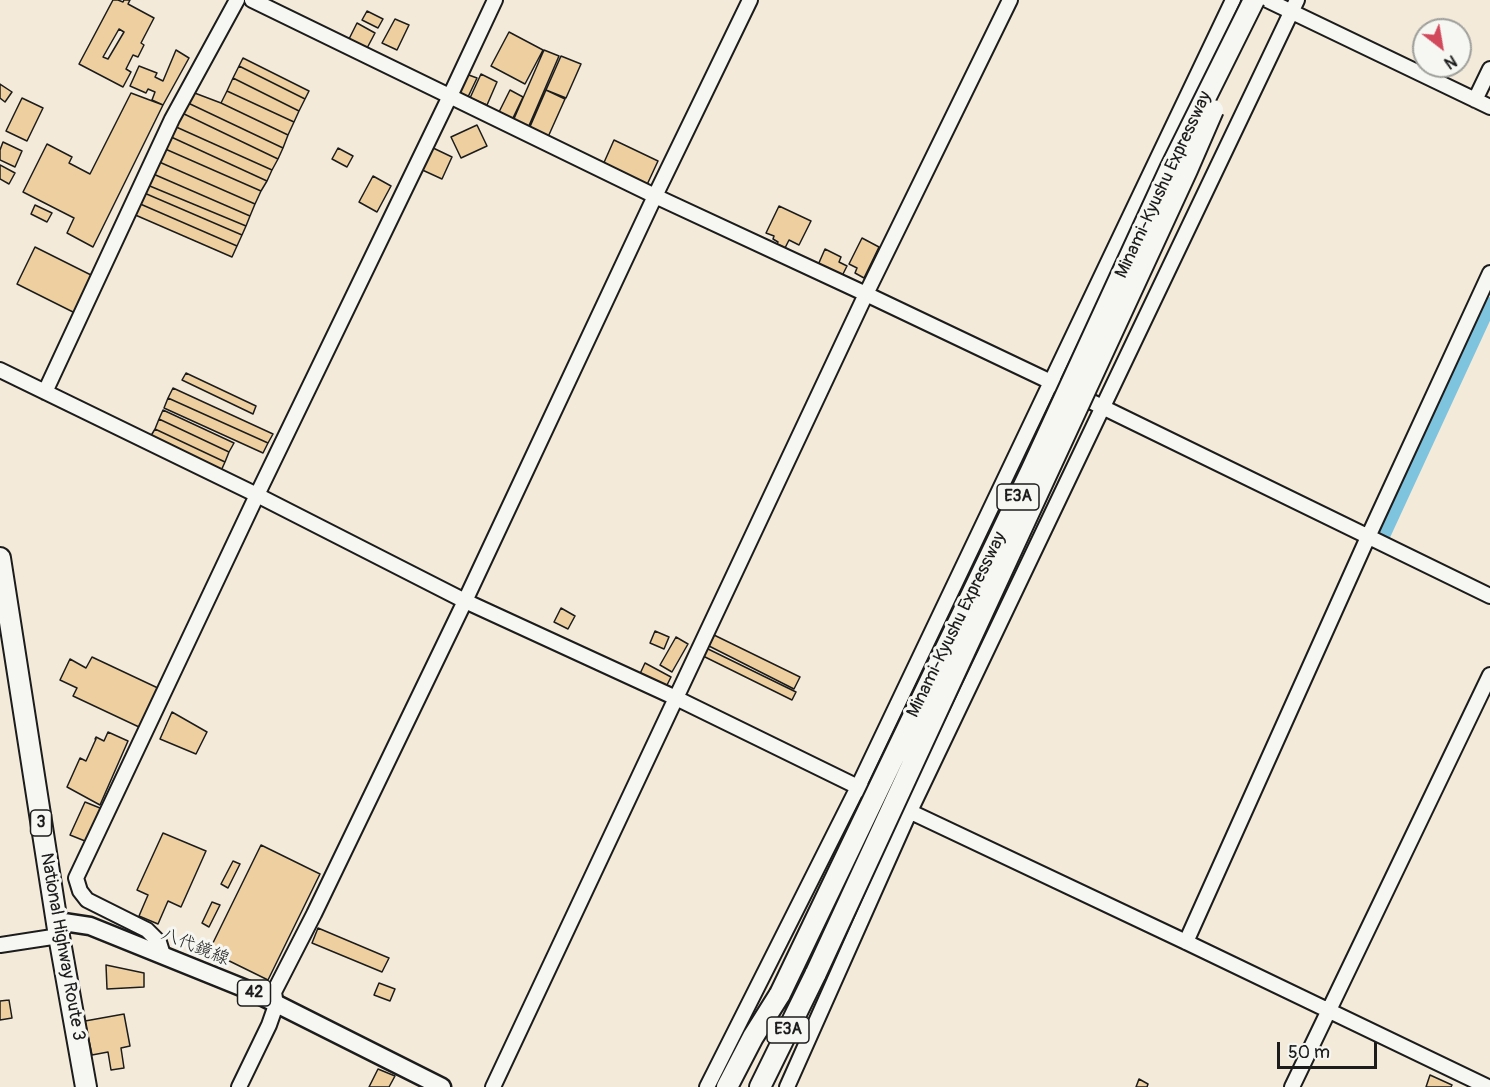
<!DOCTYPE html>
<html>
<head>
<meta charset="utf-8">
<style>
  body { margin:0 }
  #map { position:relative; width:1490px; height:1087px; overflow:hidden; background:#f3ead9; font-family:Pangolin,sans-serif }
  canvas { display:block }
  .north { position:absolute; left:1412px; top:18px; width:60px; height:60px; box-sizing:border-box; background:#f6f6f2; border:2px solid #9f9f9c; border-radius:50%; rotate:149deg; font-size:16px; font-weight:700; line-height:24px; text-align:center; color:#1c1c1c }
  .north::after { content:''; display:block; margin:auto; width:21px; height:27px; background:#d1495b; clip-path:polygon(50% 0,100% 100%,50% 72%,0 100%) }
  .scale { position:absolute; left:1277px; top:1042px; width:100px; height:27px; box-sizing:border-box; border:3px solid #1c1c1c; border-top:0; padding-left:8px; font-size:18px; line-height:21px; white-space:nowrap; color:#1c1c1c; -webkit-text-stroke:4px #f6f6f2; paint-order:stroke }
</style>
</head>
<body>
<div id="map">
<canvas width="1490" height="1087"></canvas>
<div class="north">N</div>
<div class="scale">50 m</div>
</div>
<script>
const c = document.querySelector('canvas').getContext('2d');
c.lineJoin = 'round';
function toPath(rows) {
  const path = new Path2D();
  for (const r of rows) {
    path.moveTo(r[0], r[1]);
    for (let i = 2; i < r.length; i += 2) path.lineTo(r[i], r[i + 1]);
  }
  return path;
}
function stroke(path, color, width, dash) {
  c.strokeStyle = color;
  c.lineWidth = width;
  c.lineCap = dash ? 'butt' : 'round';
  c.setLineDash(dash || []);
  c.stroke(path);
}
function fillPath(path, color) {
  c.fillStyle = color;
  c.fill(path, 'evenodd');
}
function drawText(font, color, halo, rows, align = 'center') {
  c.font = font + ' Pangolin,"Klee One",sans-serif';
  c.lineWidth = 6;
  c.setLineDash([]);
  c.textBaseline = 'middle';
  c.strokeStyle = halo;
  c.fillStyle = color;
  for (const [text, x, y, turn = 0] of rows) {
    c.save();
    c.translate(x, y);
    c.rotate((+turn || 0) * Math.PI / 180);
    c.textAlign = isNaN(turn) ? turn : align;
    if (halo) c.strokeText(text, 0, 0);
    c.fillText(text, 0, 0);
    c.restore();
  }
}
const canal = toPath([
  [1383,536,1490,304]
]);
const building = toPath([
  [113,0,118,0,123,2,124,0,130,0,128,4,154,18,141,43,144,45,138,57,133,55,126,69,131,72,123,87,79,64,113,0],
  [119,29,124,32,108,59,103,57,119,29],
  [367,11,383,19,378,28,362,20,367,11],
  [395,19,409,25,397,50,382,43,395,19],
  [357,23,375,33,365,52,347,43,357,23],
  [509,32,543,50,525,84,491,66,509,32],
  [176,50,189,58,163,105,152,100,155,92,148,89,146,93,130,86,139,66,157,73,155,77,163,81,176,50],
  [544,50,559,56,528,128,513,121,544,50],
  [561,56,581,64,566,98,546,90,561,56],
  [243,58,309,91,305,99,239,66,243,58],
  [239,66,305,99,299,111,233,78,239,66],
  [466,74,477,78,467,99,457,94,466,74],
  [481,74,497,82,487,105,470,98,481,74],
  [233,78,299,111,294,122,227,91,233,78],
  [0,84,12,92,5,102,0,98,0,84],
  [510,90,523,97,512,120,498,114,510,90],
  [546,90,565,99,548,137,529,129,546,90],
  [227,91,294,122,288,135,221,103,227,91],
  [192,92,221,103,288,135,283,148,186,102,192,92],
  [131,93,163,105,93,247,67,233,74,218,23,192,47,144,72,157,69,163,90,174,131,93],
  [22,98,43,108,27,141,6,131,22,98],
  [186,102,283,148,278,159,180,112,186,102],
  [180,112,278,159,272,170,174,126,180,112],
  [477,125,487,146,461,158,451,137,477,125],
  [174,126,272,170,267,181,169,136,174,126],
  [169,136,267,181,261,191,163,148,169,136],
  [614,140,658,161,645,189,602,167,614,140],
  [3,142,22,151,15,167,0,160,0,150,3,142],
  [429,146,452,157,442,179,418,168,429,146],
  [163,148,261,191,255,204,157,161,163,148],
  [338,148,353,156,347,167,332,159,338,148],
  [157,161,255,204,250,216,151,173,157,161],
  [0,165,15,173,9,184,0,179,0,165],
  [151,173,250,216,246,226,145,184,151,173],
  [373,176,391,186,377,212,359,202,373,176],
  [145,184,246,226,242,235,142,192,145,184],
  [142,192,242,235,237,246,138,203,142,192],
  [138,203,237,246,232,257,133,214,138,203],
  [35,205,52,213,47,222,31,214,35,205],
  [779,206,811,221,799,245,789,240,785,248,777,244,778,242,773,239,774,236,766,233,779,206],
  [862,238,879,247,864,278,855,273,857,268,849,264,862,238],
  [35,247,93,276,75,313,17,284,35,247],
  [825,249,841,257,839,262,847,266,842,276,818,265,825,249],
  [186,373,256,406,253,414,182,380,186,373],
  [173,388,273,434,268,443,168,398,173,388],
  [168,398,268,443,263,453,164,408,168,398],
  [163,410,234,443,229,452,159,419,163,410],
  [159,419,229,452,225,462,155,429,159,419],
  [155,429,225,462,220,473,149,439,155,429],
  [561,608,575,616,568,629,554,622,561,608],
  [655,631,669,637,664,649,650,643,655,631],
  [714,635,800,677,794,689,709,646,714,635],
  [676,637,688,644,672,672,660,665,676,637],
  [704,647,796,692,792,700,701,655,704,647],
  [92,657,160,689,139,727,73,696,77,688,60,680,70,659,86,668,92,657],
  [645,663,671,677,664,691,638,678,645,663],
  [172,712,207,732,196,754,160,739,172,712],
  [108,732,128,741,100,805,67,787,80,758,86,761,96,739,95,739,96,737,104,741,108,732],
  [85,802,105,810,90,843,70,835,85,802],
  [163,833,206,851,181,907,168,901,158,924,139,916,148,895,137,890,163,833],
  [261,845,320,874,268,980,209,951,261,845],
  [233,861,240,864,228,888,221,884,233,861],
  [212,902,220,905,209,927,202,923,212,902],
  [318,928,389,958,382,972,312,943,318,928],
  [106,965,144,973,144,987,107,989,106,965],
  [379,983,395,989,390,1001,374,995,379,983],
  [9,1000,12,1018,0,1020,0,1001,9,1000],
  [124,1014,130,1046,121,1048,124,1068,111,1070,108,1052,92,1055,85,1021,124,1014],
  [378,1069,395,1076,389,1087,369,1087,378,1069],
  [1430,1075,1452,1085,1451,1087,1426,1087,1430,1075],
  [1139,1079,1148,1084,1147,1087,1136,1087,1139,1079]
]);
const minor = toPath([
  [252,0,655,196,866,294,1051,382,1490,596],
  [1267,0,1490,107],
  [1475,100,1490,69],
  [0,370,257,495,465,601,676,698,858,787,1186,942,1488,1087],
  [45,392,172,119,237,0],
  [1186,942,1368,537,1490,273],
  [0,945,59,936],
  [163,955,159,942,147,930,87,900,80,891,76,878,257,495,450,96,495,0],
  [239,1087,269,1025,276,1005,274,992,314,914,465,601,655,196,750,0],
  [493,1087,866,294,1010,0],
  [707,1087,858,787,1233,0],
  [787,1087,910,811,1297,0],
  [1292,1087,1490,675]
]);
const major = toPath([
  [57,921,90,926,251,991,442,1087]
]);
const highway = toPath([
  [0,558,59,936,86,1087],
  [727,1087,753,1037,780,994],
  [760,1087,816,973]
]);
const highwayBridge = toPath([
  [816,973,1187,170,1213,110],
  [780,994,1031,471,1171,167,1254,0]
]);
const shields = [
  [1018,497,42],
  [41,823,21],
  [254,993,33],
  [788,1030,42]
];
const shieldNames = [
  ["E3A",1018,497],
  ["3",41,823],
  ["42",254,993],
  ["E3A",788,1030]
];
const streetNames = [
  ["Minami-Kyushu Expressway",1164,185,-65],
  ["Minami-Kyushu Expressway",957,625,-64],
  ["National Highway Route 3",62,947,80],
  ["八代鏡線",195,947,22]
];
stroke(canal, '#7fc4df', 14);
fillPath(building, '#edcfa0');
stroke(building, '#1c1c1c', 1.5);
stroke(minor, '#1c1c1c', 18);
stroke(major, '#1c1c1c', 21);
stroke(highway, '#1c1c1c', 24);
stroke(minor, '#f6f6f2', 14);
stroke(major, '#f6f6f2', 16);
stroke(highway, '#f6f6f2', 20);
stroke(highwayBridge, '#1c1c1c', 24, []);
stroke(highwayBridge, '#f6f6f2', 20);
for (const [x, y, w] of shields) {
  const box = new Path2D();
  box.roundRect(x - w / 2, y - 13, w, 26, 4.5);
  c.fillStyle = '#f6f6f2';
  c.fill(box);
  stroke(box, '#1c1c1c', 1.5);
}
drawText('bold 16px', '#1c1c1c', null, shieldNames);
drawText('18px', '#1c1c1c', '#f6f6f2', streetNames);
</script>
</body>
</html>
